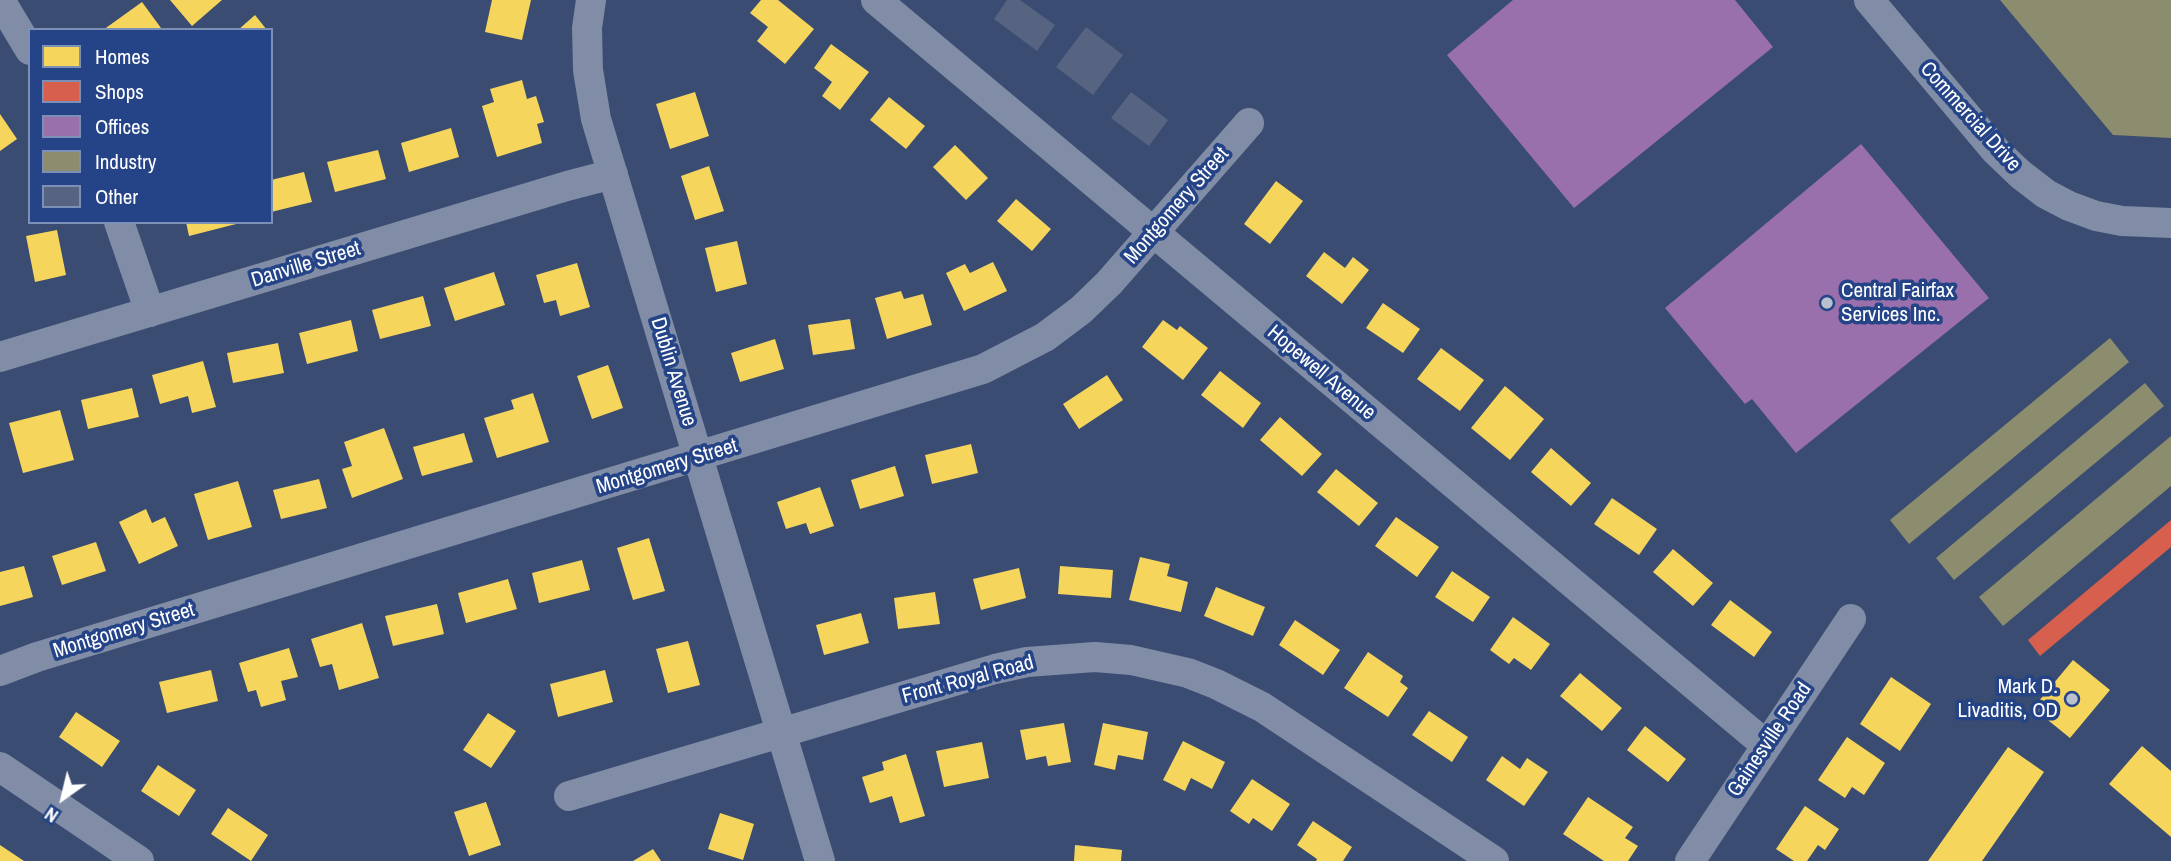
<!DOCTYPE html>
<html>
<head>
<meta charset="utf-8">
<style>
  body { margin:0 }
  #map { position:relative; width:2171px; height:861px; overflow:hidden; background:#3a4c71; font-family:"Archivo Narrow",sans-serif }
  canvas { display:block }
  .legend { position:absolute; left:28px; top:28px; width:245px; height:196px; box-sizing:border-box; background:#244487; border:2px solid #7c8fb7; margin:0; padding:9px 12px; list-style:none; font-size:21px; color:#fff }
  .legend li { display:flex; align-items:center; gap:14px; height:35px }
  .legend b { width:35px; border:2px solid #7c8fb7 }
  .north { position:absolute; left:28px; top:763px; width:70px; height:70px; -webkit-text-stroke:5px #244487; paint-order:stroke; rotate:214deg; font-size:19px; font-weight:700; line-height:28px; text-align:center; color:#fff }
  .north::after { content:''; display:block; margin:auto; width:24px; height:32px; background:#fff; clip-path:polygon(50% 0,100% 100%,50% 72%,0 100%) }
</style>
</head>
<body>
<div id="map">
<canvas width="2171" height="861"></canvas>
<ul class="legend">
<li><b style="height:19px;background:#f6d55c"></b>Homes</li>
<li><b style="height:19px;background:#d6604d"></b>Shops</li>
<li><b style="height:19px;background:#9970ab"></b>Offices</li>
<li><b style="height:19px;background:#8c8c6e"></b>Industry</li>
<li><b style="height:19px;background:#566482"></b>Other</li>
</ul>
<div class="north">N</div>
</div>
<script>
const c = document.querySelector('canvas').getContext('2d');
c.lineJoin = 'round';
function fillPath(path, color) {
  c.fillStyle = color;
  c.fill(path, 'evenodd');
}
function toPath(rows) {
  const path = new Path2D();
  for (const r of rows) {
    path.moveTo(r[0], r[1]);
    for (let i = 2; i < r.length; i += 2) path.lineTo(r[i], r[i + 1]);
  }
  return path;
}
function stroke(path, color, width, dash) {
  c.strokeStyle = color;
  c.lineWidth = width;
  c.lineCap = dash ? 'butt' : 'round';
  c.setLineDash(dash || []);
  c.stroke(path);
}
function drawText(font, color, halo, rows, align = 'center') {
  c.font = font + ' "Archivo Narrow",sans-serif';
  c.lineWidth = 7;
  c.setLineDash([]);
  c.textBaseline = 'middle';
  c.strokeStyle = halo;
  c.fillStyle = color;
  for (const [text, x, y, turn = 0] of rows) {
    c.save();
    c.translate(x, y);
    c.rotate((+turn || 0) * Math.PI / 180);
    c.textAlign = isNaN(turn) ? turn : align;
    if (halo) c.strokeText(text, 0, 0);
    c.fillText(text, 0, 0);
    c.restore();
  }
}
const homes = toPath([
  [170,0,222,0,192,26],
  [492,0,531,0,522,40,485,32],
  [761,0,778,0,814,29,785,64,757,41,768,27,750,13],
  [142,2,161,28,103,30],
  [255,15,267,30,238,30],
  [831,44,869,72,840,110,822,96,832,82,814,68],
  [522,80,527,99,536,96,544,122,537,124,542,143,497,157,482,106,494,102,490,89],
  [695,92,709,136,670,149,656,104],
  [889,97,925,126,906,149,870,120],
  [0,114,17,139,0,151],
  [451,128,459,157,409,172,401,143],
  [955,145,988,178,966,200,933,167],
  [378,150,386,179,335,192,327,162],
  [709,166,724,211,695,220,681,176],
  [304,172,312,202,271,212,271,180],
  [1276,181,1303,201,1270,244,1244,224],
  [1016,199,1051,229,1032,251,997,221],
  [186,222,240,222,240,223,189,236],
  [57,230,66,275,35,282,26,236],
  [737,241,747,284,716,292,705,248],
  [1324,252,1345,268,1353,257,1369,270,1342,304,1306,276],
  [993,262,1007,291,964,311,946,273,965,264,970,273],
  [577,263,590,307,560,316,556,300,544,303,536,275],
  [494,272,505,305,455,321,444,288],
  [901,291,904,299,923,294,932,325,887,339,875,298],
  [423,296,431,326,380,339,372,310],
  [1383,303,1420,329,1403,353,1366,328],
  [850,319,855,349,813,355,808,325],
  [351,320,358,351,307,364,299,333],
  [1163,320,1177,330,1180,326,1208,348,1183,380,1142,347],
  [775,339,784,369,740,382,731,353],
  [278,343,284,373,233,383,227,353],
  [1441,348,1484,380,1460,411,1417,379],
  [203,361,216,407,192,413,188,396,160,404,152,375],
  [608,365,623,408,592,419,577,376],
  [1220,371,1261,403,1243,428,1201,395],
  [1107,375,1123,400,1079,429,1063,404],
  [1505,386,1544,419,1510,460,1471,428],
  [132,388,139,417,88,429,81,400],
  [533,393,549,442,497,458,484,418,514,409,511,400],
  [60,410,74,460,23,473,9,423],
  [1280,417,1322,454,1302,476,1260,440],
  [384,428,403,479,352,498,342,469,352,466,344,442],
  [464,433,473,462,422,476,413,447],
  [971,444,978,473,932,484,925,455],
  [1551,448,1591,483,1571,506,1531,472],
  [895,466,904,496,860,509,851,480],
  [1336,469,1378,503,1359,526,1317,492],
  [319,479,327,508,281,519,273,490],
  [238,481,252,527,208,540,194,494],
  [820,487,834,526,810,534,806,523,786,529,777,502],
  [1612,498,1657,529,1639,555,1594,524],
  [146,509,152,523,165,517,178,546,139,564,119,522],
  [1396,517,1439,547,1417,577,1375,546],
  [649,538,665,591,633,600,617,548],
  [96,542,106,571,62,585,52,556],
  [1673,549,1713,583,1693,606,1653,572],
  [1140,557,1170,564,1167,576,1188,582,1181,612,1129,600],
  [582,560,590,590,539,603,532,573],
  [24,566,33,597,0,606,0,572],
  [1060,566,1113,570,1111,598,1058,594],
  [1019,568,1026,598,981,610,973,579],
  [1452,571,1490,597,1473,622,1435,597],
  [508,579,517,609,466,623,458,593],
  [1216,587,1265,607,1253,636,1204,616],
  [935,592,940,624,898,629,894,598],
  [1730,600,1772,632,1754,657,1711,625],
  [437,604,444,634,393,646,385,616],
  [861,613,869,643,824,655,816,625],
  [1513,617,1550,644,1531,670,1514,658,1509,664,1490,650],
  [1295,620,1340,650,1323,675,1279,645],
  [362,623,379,678,339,690,332,664,320,667,311,639],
  [688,641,700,685,668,693,656,649],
  [289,648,298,677,281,681,286,700,261,707,256,690,248,692,239,663],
  [1368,652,1403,676,1400,682,1408,688,1388,717,1344,688],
  [2073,660,2110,690,2070,738,2033,708],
  [211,670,218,701,167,713,159,682],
  [605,670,613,702,558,717,550,684],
  [1580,673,1622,708,1602,731,1560,696],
  [1891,677,1931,704,1900,751,1860,724],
  [1429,711,1468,737,1452,762,1412,735],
  [76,712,120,741,102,767,59,737],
  [488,713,516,731,491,768,463,750],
  [1064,723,1071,762,1048,766,1046,756,1026,760,1020,730],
  [1103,723,1148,732,1143,760,1118,755,1115,770,1094,765],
  [1645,726,1686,759,1668,782,1627,750],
  [1847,737,1885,763,1864,795,1852,787,1845,798,1818,780],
  [1183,741,1225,762,1212,789,1191,778,1185,791,1163,780],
  [982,742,989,778,944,787,936,751],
  [2142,746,2171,771,2171,837,2109,784],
  [2008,747,2044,772,1982,861,1928,861],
  [906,754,925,816,900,823,892,796,870,803,862,777,884,770,882,762],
  [1502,756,1520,769,1527,758,1548,772,1524,806,1486,780],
  [158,765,196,790,179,816,141,791],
  [1252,779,1290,804,1272,831,1253,818,1249,824,1230,811],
  [1588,797,1633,827,1625,838,1638,846,1628,861,1604,861,1563,834],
  [486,802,501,845,469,856,454,812],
  [1805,806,1839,829,1825,850,1818,845,1807,861,1794,861,1776,849],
  [228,808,268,835,251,861,211,834],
  [720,813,754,824,743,860,708,849],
  [1313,821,1352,847,1343,861,1316,861,1317,859,1297,845],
  [0,845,24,861,0,861],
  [1075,845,1122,850,1121,861,1074,861],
  [653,849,661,861,633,861]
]);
const shops = toPath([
  [2171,520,2171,547,2040,656,2028,640]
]);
const offices = toPath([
  [1513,0,1735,0,1773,47,1574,208,1447,55],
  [1861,144,1989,298,1796,453,1752,399,1745,404,1665,308]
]);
const industry = toPath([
  [2000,0,2171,0,2171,138,2113,135],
  [2110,338,2129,362,1909,544,1890,520],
  [2145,383,2164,406,1954,580,1936,558],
  [2171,436,2171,486,2003,626,1979,597]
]);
const building = toPath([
  [1007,0,1020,0,1055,25,1037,51,994,19],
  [1086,27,1123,55,1093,95,1056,67],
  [1131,92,1168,120,1149,146,1111,118]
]);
const minor = toPath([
  [0,0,30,50],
  [591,0,587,28,588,70,596,119,820,861],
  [876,0,1766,745],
  [1869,0,1996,151,2020,174,2046,194,2069,206,2096,216,2122,221,2171,223],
  [119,222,150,312],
  [0,357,567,186,613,174],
  [0,671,37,657,983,369,1045,337,1081,310,1109,283,1249,123],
  [0,767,139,861],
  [569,796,995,669,1027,662,1095,657,1131,660,1188,673,1216,684,1262,707,1494,861],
  [1690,861,1851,619]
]);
const markers = [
  [1827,303,7,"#bac0cd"],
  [2072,699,7,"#bac0cd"]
];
const streetNames = [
  ["Commercial Drive",1970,117,48],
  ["Montgomery Street",1177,206,-49],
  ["Danville Street",306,265,-17],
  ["Dublin Avenue",673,372,73],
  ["Hopewell Avenue",1321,373,40],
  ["Montgomery Street",667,467,-17],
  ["Montgomery Street",124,631,-17],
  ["Front Royal Road",968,680,-15],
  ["Gainesville Road",1770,740,-56]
];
const poiNames = [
  ["Central Fairfax",1841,291],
  ["Services Inc.",1841,315],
  ["Mark D.",2058,687,"right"],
  ["Livaditis, OD",2058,711,"right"]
];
fillPath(homes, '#f6d55c');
fillPath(shops, '#d6604d');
fillPath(offices, '#9970ab');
fillPath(industry, '#8c8c6e');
fillPath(building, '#566482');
stroke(minor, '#818da6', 30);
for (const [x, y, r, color] of markers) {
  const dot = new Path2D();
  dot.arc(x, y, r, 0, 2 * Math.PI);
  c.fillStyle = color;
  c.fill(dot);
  stroke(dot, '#244487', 2.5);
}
drawText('21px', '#fff', '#244487', streetNames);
drawText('21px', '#fff', '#244487', poiNames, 'left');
</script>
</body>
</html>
